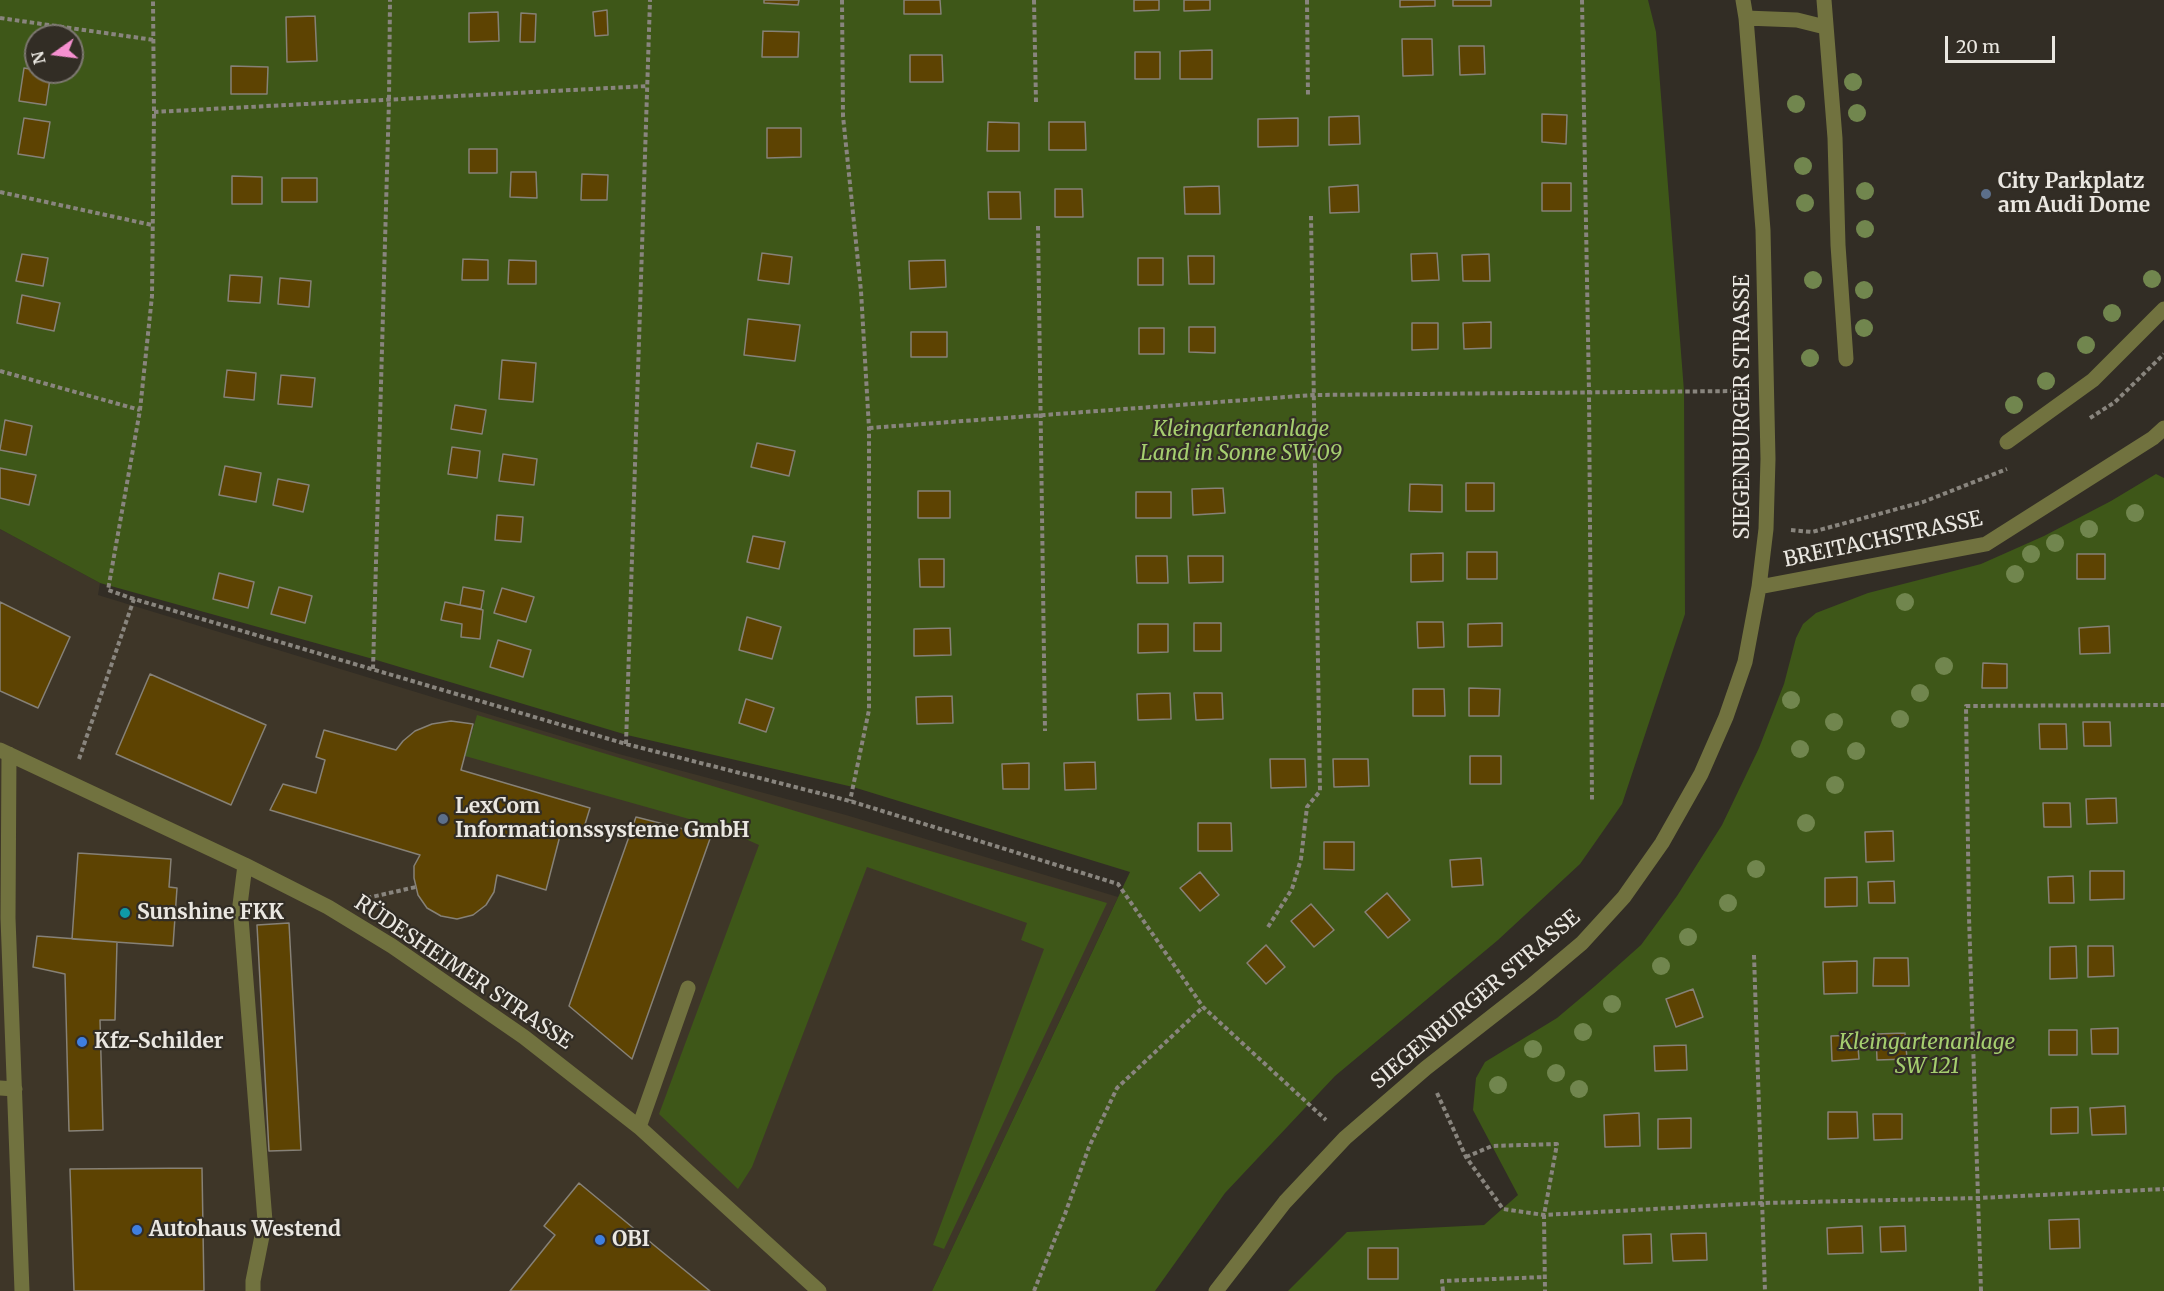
<!DOCTYPE html>
<html>
<head>
<meta charset="utf-8">
<style>
  body { margin:0 }
  #map { position:relative; width:2164px; height:1291px; overflow:hidden; background:#322d25; font-family:Merriweather,serif }
  canvas { display:block }
  .north { position:absolute; left:24px; top:24px; width:60px; height:60px; box-sizing:border-box; background:#322d25; border:2px solid #7c7770; border-radius:50%; rotate:256deg; font-size:16px; font-weight:700; line-height:24px; text-align:center; color:#eae7e1 }
  .north::after { content:''; display:block; margin:auto; width:21px; height:27px; background:#f690d0; clip-path:polygon(50% 0,100% 100%,50% 72%,0 100%) }
  .scale { position:absolute; left:1945px; top:36px; width:110px; height:27px; box-sizing:border-box; border:3px solid #eae7e1; border-top:0; padding-left:8px; font-size:18px; line-height:21px; white-space:nowrap; color:#eae7e1; -webkit-text-stroke:4px #322d25; paint-order:stroke }
</style>
</head>
<body>
<div id="map">
<canvas width="2164" height="1291"></canvas>
<div class="north">N</div>
<div class="scale">20 m</div>
</div>
<script>
const c = document.querySelector('canvas').getContext('2d');
c.lineJoin = 'round';
function fillPath(path, color) {
  c.fillStyle = color;
  c.fill(path, 'evenodd');
}
function toPath(rows) {
  const path = new Path2D();
  for (const r of rows) {
    path.moveTo(r[0], r[1]);
    for (let i = 2; i < r.length; i += 2) path.lineTo(r[i], r[i + 1]);
  }
  return path;
}
function stroke(path, color, width, dash) {
  c.strokeStyle = color;
  c.lineWidth = width;
  c.lineCap = dash ? 'butt' : 'round';
  c.setLineDash(dash || []);
  c.stroke(path);
}
function drawText(font, color, halo, rows, align = 'center') {
  c.font = font + ' Merriweather,serif';
  c.lineWidth = 4.5;
  c.setLineDash([]);
  c.textBaseline = 'middle';
  c.strokeStyle = halo;
  c.fillStyle = color;
  for (const [text, x, y, turn = 0] of rows) {
    c.save();
    c.translate(x, y);
    c.rotate((+turn || 0) * Math.PI / 180);
    c.textAlign = isNaN(turn) ? turn : align;
    if (halo) c.strokeText(text, 0, 0);
    c.fillText(text, 0, 0);
    c.restore();
  }
}
const built = toPath([
  [0,529,100,583,98,595,619,754,846,815,1118,897,932,1291,0,1291]
]);
const green = toPath([
  [0,0,1648,0,1656,32,1684,391,1685,614,1622,804,1580,864,1498,940,1335,1076,1225,1193,1155,1291,932,1291,1130,872,853,787,627,735,373,659,100,583,0,529],
  [36,36,72,36,72,72,36,72],
  [2156,474,2164,478,2164,1291,1288,1291,1347,1232,1484,1225,1518,1195,1473,1110,1476,1078,1485,1062,1557,1018,1595,986,1641,945,1677,896,1722,825,1759,748,1784,684,1796,638,1803,624,1816,613,1868,593,1981,564,2044,536,2111,501],
  [477,715,842,825,1107,903,944,1249,933,1245,1044,949,1021,940,1027,923,867,867,752,1167,738,1189,659,1114,759,845,721,828,465,756]
]);
const building = toPath([
  [764,0,799,0,798,5,764,3,764,0],
  [904,0,940,0,941,14,904,14,904,0],
  [1134,0,1159,0,1159,10,1134,11,1134,0],
  [1184,0,1210,0,1210,10,1184,11,1184,0],
  [1400,0,1435,0,1435,6,1400,7,1400,0],
  [1453,0,1491,0,1491,6,1453,6,1453,0],
  [607,10,608,35,595,36,593,12,607,10],
  [498,12,499,41,469,42,469,13,498,12],
  [521,13,536,14,535,42,520,42,521,13],
  [315,16,317,61,287,62,286,17,315,16],
  [763,31,799,32,798,57,762,57,763,31],
  [1402,39,1432,39,1433,75,1403,76,1402,39],
  [1459,46,1484,46,1485,74,1460,75,1459,46],
  [1212,50,1212,79,1180,79,1180,51,1212,50],
  [1135,52,1160,52,1160,79,1135,79,1135,52],
  [910,55,942,55,943,82,910,82,910,55],
  [231,66,268,67,267,94,231,94,231,66],
  [24,68,36,70,36,72,51,72,46,105,19,101,24,68],
  [1542,114,1567,115,1566,144,1542,142,1542,114],
  [1359,116,1360,144,1329,145,1329,117,1359,116],
  [24,118,50,122,44,158,18,154,24,118],
  [1298,118,1298,146,1258,147,1258,119,1298,118],
  [988,122,1019,123,1019,151,987,151,988,122],
  [1049,122,1085,122,1086,150,1049,150,1049,122],
  [767,128,801,128,801,157,767,158,767,128],
  [469,149,497,149,497,173,469,173,469,149],
  [511,172,536,172,537,198,510,197,511,172],
  [582,174,608,175,607,200,581,200,582,174],
  [232,176,262,177,262,204,232,204,232,176],
  [282,178,317,178,317,202,282,202,282,178],
  [1542,183,1571,183,1571,211,1542,211,1542,183],
  [1358,185,1359,212,1330,213,1329,187,1358,185],
  [1219,186,1220,214,1185,214,1184,187,1219,186],
  [1055,189,1082,189,1083,217,1055,217,1055,189],
  [988,192,1020,192,1021,219,989,219,988,192],
  [762,253,792,257,789,284,758,280,762,253],
  [1437,253,1439,280,1412,281,1411,254,1437,253],
  [22,254,48,258,43,286,16,281,22,254],
  [1489,254,1490,281,1463,281,1462,255,1489,254],
  [1188,256,1214,256,1214,284,1189,284,1188,256],
  [1138,258,1163,258,1163,285,1138,285,1138,258],
  [463,259,488,260,488,280,462,280,463,259],
  [509,260,536,261,536,284,508,284,509,260],
  [945,260,946,287,910,289,909,261,945,260],
  [230,275,262,277,260,303,228,301,230,275],
  [280,278,311,281,309,307,278,304,280,278],
  [22,295,60,303,54,331,17,323,22,295],
  [748,319,800,325,795,361,744,355,748,319],
  [1491,322,1491,348,1464,349,1463,323,1491,322],
  [1412,323,1438,323,1438,349,1412,350,1412,323],
  [1189,327,1215,327,1215,353,1189,352,1189,327],
  [1139,328,1164,328,1164,354,1139,354,1139,328],
  [911,332,947,332,947,357,911,357,911,332],
  [502,360,536,363,533,402,499,399,502,360],
  [227,370,256,373,254,400,224,397,227,370],
  [281,375,315,378,312,407,278,404,281,375],
  [455,405,486,410,482,434,451,429,455,405],
  [5,420,32,426,26,455,0,450,5,420],
  [757,443,795,451,789,476,751,467,757,443],
  [452,447,480,451,477,478,448,474,452,447],
  [503,454,537,459,534,485,499,481,503,454],
  [225,466,261,473,256,502,219,495,225,466],
  [0,468,36,475,29,505,0,498,0,468],
  [278,479,309,485,303,512,273,505,278,479],
  [1466,483,1494,483,1494,511,1466,511,1466,483],
  [1410,484,1442,485,1442,512,1409,511,1410,484],
  [1223,488,1225,513,1193,515,1192,489,1223,488],
  [918,491,950,491,950,518,918,518,918,491],
  [1136,492,1171,492,1171,518,1136,518,1136,492],
  [497,515,523,517,521,542,495,540,497,515],
  [753,536,785,542,779,569,747,562,753,536],
  [1467,552,1497,552,1497,579,1467,579,1467,552],
  [1443,553,1443,581,1411,582,1411,554,1443,553],
  [2077,554,2105,554,2105,579,2077,579,2077,554],
  [1136,556,1167,556,1168,583,1137,583,1136,556],
  [1188,556,1223,556,1223,582,1189,583,1188,556],
  [919,559,944,559,944,587,920,587,919,559],
  [219,573,254,582,248,608,213,599,219,573],
  [279,587,312,596,305,623,271,614,279,587],
  [463,587,484,591,481,609,460,605,463,587],
  [502,588,534,597,526,622,494,613,502,588],
  [0,602,70,637,38,708,0,691,0,602],
  [445,602,483,610,480,639,461,637,462,624,441,620,445,602],
  [747,617,781,627,772,659,739,650,747,617],
  [1417,622,1443,622,1444,647,1418,648,1417,622],
  [1194,623,1221,623,1221,651,1194,651,1194,623],
  [1502,623,1502,646,1468,647,1468,624,1502,623],
  [1138,624,1168,624,1168,652,1138,653,1138,624],
  [2109,626,2110,653,2080,654,2079,628,2109,626],
  [950,628,951,655,914,656,914,629,950,628],
  [498,640,531,650,523,677,490,667,498,640],
  [1983,663,2007,664,2007,688,1982,688,1983,663],
  [150,674,266,725,231,805,116,754,150,674],
  [1469,688,1500,689,1499,716,1469,716,1469,688],
  [1413,689,1444,689,1445,716,1413,716,1413,689],
  [1170,693,1171,719,1138,720,1137,694,1170,693],
  [1194,693,1222,693,1223,719,1196,720,1194,693],
  [952,696,953,723,917,724,916,697,952,696],
  [746,699,774,708,766,732,739,723,746,699],
  [451,721,473,724,461,770,590,808,582,834,562,828,546,890,497,875,494,892,486,905,473,915,457,919,441,916,427,908,418,895,414,878,414,866,420,855,270,810,283,784,316,793,325,760,316,757,324,730,396,750,403,741,415,731,432,724,451,721],
  [2083,722,2110,722,2111,746,2084,746,2083,722],
  [2039,724,2066,724,2067,749,2040,749,2039,724],
  [1470,756,1501,756,1501,784,1470,784,1470,756],
  [1270,759,1305,759,1306,787,1271,788,1270,759],
  [1333,759,1368,759,1369,786,1334,787,1333,759],
  [1095,762,1096,789,1065,790,1064,763,1095,762],
  [1029,763,1029,789,1003,789,1002,764,1029,763],
  [2116,798,2117,823,2087,824,2086,799,2116,798],
  [2043,803,2070,803,2071,827,2044,827,2043,803],
  [636,817,711,836,632,1059,569,1006,636,817],
  [1198,823,1231,823,1232,851,1198,851,1198,823],
  [1893,831,1894,861,1866,862,1865,832,1893,831],
  [1324,842,1354,842,1354,870,1324,869,1324,842],
  [78,853,171,859,169,887,177,888,173,946,72,939,78,853],
  [1481,858,1483,885,1452,887,1450,860,1481,858],
  [2090,871,2124,871,2124,899,2090,900,2090,871],
  [1200,872,1219,895,1200,911,1180,888,1200,872],
  [2073,876,2074,903,2049,903,2048,877,2073,876],
  [1857,877,1857,906,1825,907,1825,878,1857,877],
  [1894,881,1895,903,1869,903,1868,882,1894,881],
  [1387,893,1410,920,1388,938,1365,912,1387,893],
  [1311,904,1334,930,1314,947,1291,921,1311,904],
  [289,923,301,1150,269,1151,257,925,289,923],
  [37,936,117,942,115,1020,100,1020,103,1130,69,1131,65,974,33,967,37,936],
  [1266,945,1285,967,1266,984,1247,963,1266,945],
  [2076,946,2077,978,2050,979,2050,947,2076,946],
  [2088,946,2113,946,2114,976,2088,977,2088,946],
  [1874,958,1908,958,1909,986,1873,986,1874,958],
  [1857,961,1857,993,1824,994,1823,962,1857,961],
  [1693,989,1703,1017,1676,1027,1666,999,1693,989],
  [2118,1028,2118,1054,2092,1054,2091,1029,2118,1028],
  [2049,1030,2077,1030,2077,1055,2049,1055,2049,1030],
  [1905,1033,1907,1059,1877,1060,1876,1034,1905,1033],
  [1857,1035,1859,1059,1832,1061,1831,1036,1857,1035],
  [1686,1045,1687,1070,1655,1071,1654,1046,1686,1045],
  [2125,1106,2126,1134,2092,1135,2090,1108,2125,1106],
  [2078,1107,2078,1133,2051,1134,2051,1108,2078,1107],
  [1828,1112,1857,1112,1858,1138,1828,1139,1828,1112],
  [1639,1113,1640,1146,1605,1147,1604,1115,1639,1113],
  [1873,1114,1902,1114,1902,1139,1874,1140,1873,1114],
  [1691,1118,1691,1148,1658,1149,1658,1119,1691,1118],
  [202,1168,204,1291,74,1291,70,1169,202,1168],
  [579,1183,655,1246,710,1291,510,1291,555,1235,544,1226,579,1183],
  [2079,1219,2080,1248,2050,1249,2049,1220,2079,1219],
  [1862,1226,1863,1253,1828,1254,1827,1228,1862,1226],
  [1905,1226,1906,1251,1881,1252,1880,1227,1905,1226],
  [1706,1233,1707,1260,1673,1261,1671,1234,1706,1233],
  [1651,1234,1652,1263,1624,1264,1623,1235,1651,1234],
  [1368,1248,1398,1248,1398,1279,1368,1279,1368,1248]
]);
const path = toPath([
  [842,0,843,116,861,291,869,428,869,710,850,801],
  [1034,0,1036,102],
  [1307,0,1308,97],
  [1582,0,1589,392,1592,801],
  [0,18,154,40],
  [154,112,648,86],
  [0,192,152,225],
  [1038,226,1045,731],
  [0,371,140,410],
  [2090,418,2115,402,2164,354],
  [869,428,1313,395,1740,391],
  [1791,530,1812,532,1923,502,2007,469],
  [134,599,108,590,140,410,152,296,154,112,153,0],
  [373,669,389,100,390,0],
  [626,744,650,0],
  [79,759,134,599,626,744,850,801,1118,884,1203,1007,1326,1120],
  [367,898,416,887],
  [1268,927,1292,889,1301,859,1307,807,1320,791,1311,216],
  [1754,955,1765,1291],
  [1437,1093,1466,1157,1503,1209,1544,1215,1762,1203,1979,1198,2164,1189],
  [1466,1157,1492,1146,1557,1144,1544,1215,1545,1291],
  [1034,1291,1065,1214,1089,1147,1117,1088,1203,1007],
  [1443,1291,1442,1281,1545,1277],
  [1981,1291,1969,917,1966,706,2164,705]
]);
const minor = toPath([
  [1824,0,1835,138,1838,245,1846,359],
  [1746,18,1797,20,1825,27],
  [2007,442,2093,380,2164,309],
  [1759,587,1986,544,2153,438,2164,428],
  [0,750,245,865,328,907,392,946,524,1037,639,1127,819,1291],
  [9,754,8,918,22,1291],
  [245,865,240,905,265,1221,253,1281,253,1291],
  [0,1088,15,1089],
  [639,1127,688,988],
  [1216,1291,1285,1202,1345,1138,1426,1068,1531,986,1582,943,1624,897,1662,843,1701,774,1726,717,1745,662,1759,587,1766,529,1768,459,1763,230,1746,18,1743,0]
]);
const trees = [
  [1853,82],
  [1796,104],
  [1857,113],
  [1803,166],
  [1865,191],
  [1805,203],
  [1865,229],
  [2152,279],
  [1813,280],
  [1864,290],
  [2112,313],
  [1864,328],
  [2086,345],
  [1810,358],
  [2046,381],
  [2014,405],
  [2135,513],
  [2089,529],
  [2055,543],
  [2031,554],
  [2015,574],
  [1905,602],
  [1944,666],
  [1920,693],
  [1791,700],
  [1900,719],
  [1834,722],
  [1800,749],
  [1856,751],
  [1835,785],
  [1806,823],
  [1756,869],
  [1728,903],
  [1688,937],
  [1661,966],
  [1612,1004],
  [1583,1032],
  [1533,1049],
  [1556,1073],
  [1498,1085],
  [1579,1089]
];
const markers = [
  [1986,194,6,"#5c6f8a"],
  [443,819,6,"#5c6f8a"],
  [125,913,6,"#0f9aa8"],
  [82,1042,6,"#3f7fe0"],
  [137,1230,6,"#3f7fe0"],
  [600,1240,6,"#3f7fe0"]
];
const poiNames = [
  ["City Parkplatz",1998,182],
  ["am Audi Dome",1998,206],
  ["LexCom",455,807],
  ["Informationssysteme GmbH",455,831],
  ["Sunshine FKK",137,913],
  ["Kfz-Schilder",94,1042],
  ["Autohaus Westend",149,1230],
  ["OBI",612,1240]
];
const streetNames = [
  ["SIEGENBURGER STRASSE",1743,407,-90],
  ["BREITACHSTRASSE",1883,540,-12],
  ["RÜDESHEIMER STRASSE",463,973,34],
  ["SIEGENBURGER STRASSE",1476,1000,-40]
];
const parkNames = [
  ["Kleingartenanlage",1241,430],
  ["Land in Sonne SW 09",1241,454],
  ["Kleingartenanlage",1927,1043],
  ["SW 121",1927,1067]
];
fillPath(built, '#3e3628');
fillPath(green, '#3e5718');
fillPath(building, '#5d4302');
stroke(building, '#868177', 1.5);
stroke(path, '#89857e', 4, [4.5, 3]);
stroke(minor, '#71723f', 15);
c.fillStyle = '#71864e';
for (const [x, y] of trees) {
  c.beginPath();
  c.arc(x, y, 9, 0, 2 * Math.PI);
  c.fill();
}
for (const [x, y, r, color] of markers) {
  const dot = new Path2D();
  dot.arc(x, y, r, 0, 2 * Math.PI);
  c.fillStyle = color;
  c.fill(dot);
  stroke(dot, '#322d25', 2);
}
drawText('bold 21px', '#eae7e1', '#322d25', poiNames, 'left');
drawText('21px', '#eae7e1', '#322d25', streetNames);
drawText('italic 21px', '#a5ce6f', '#322d25', parkNames);
</script>
</body>
</html>
